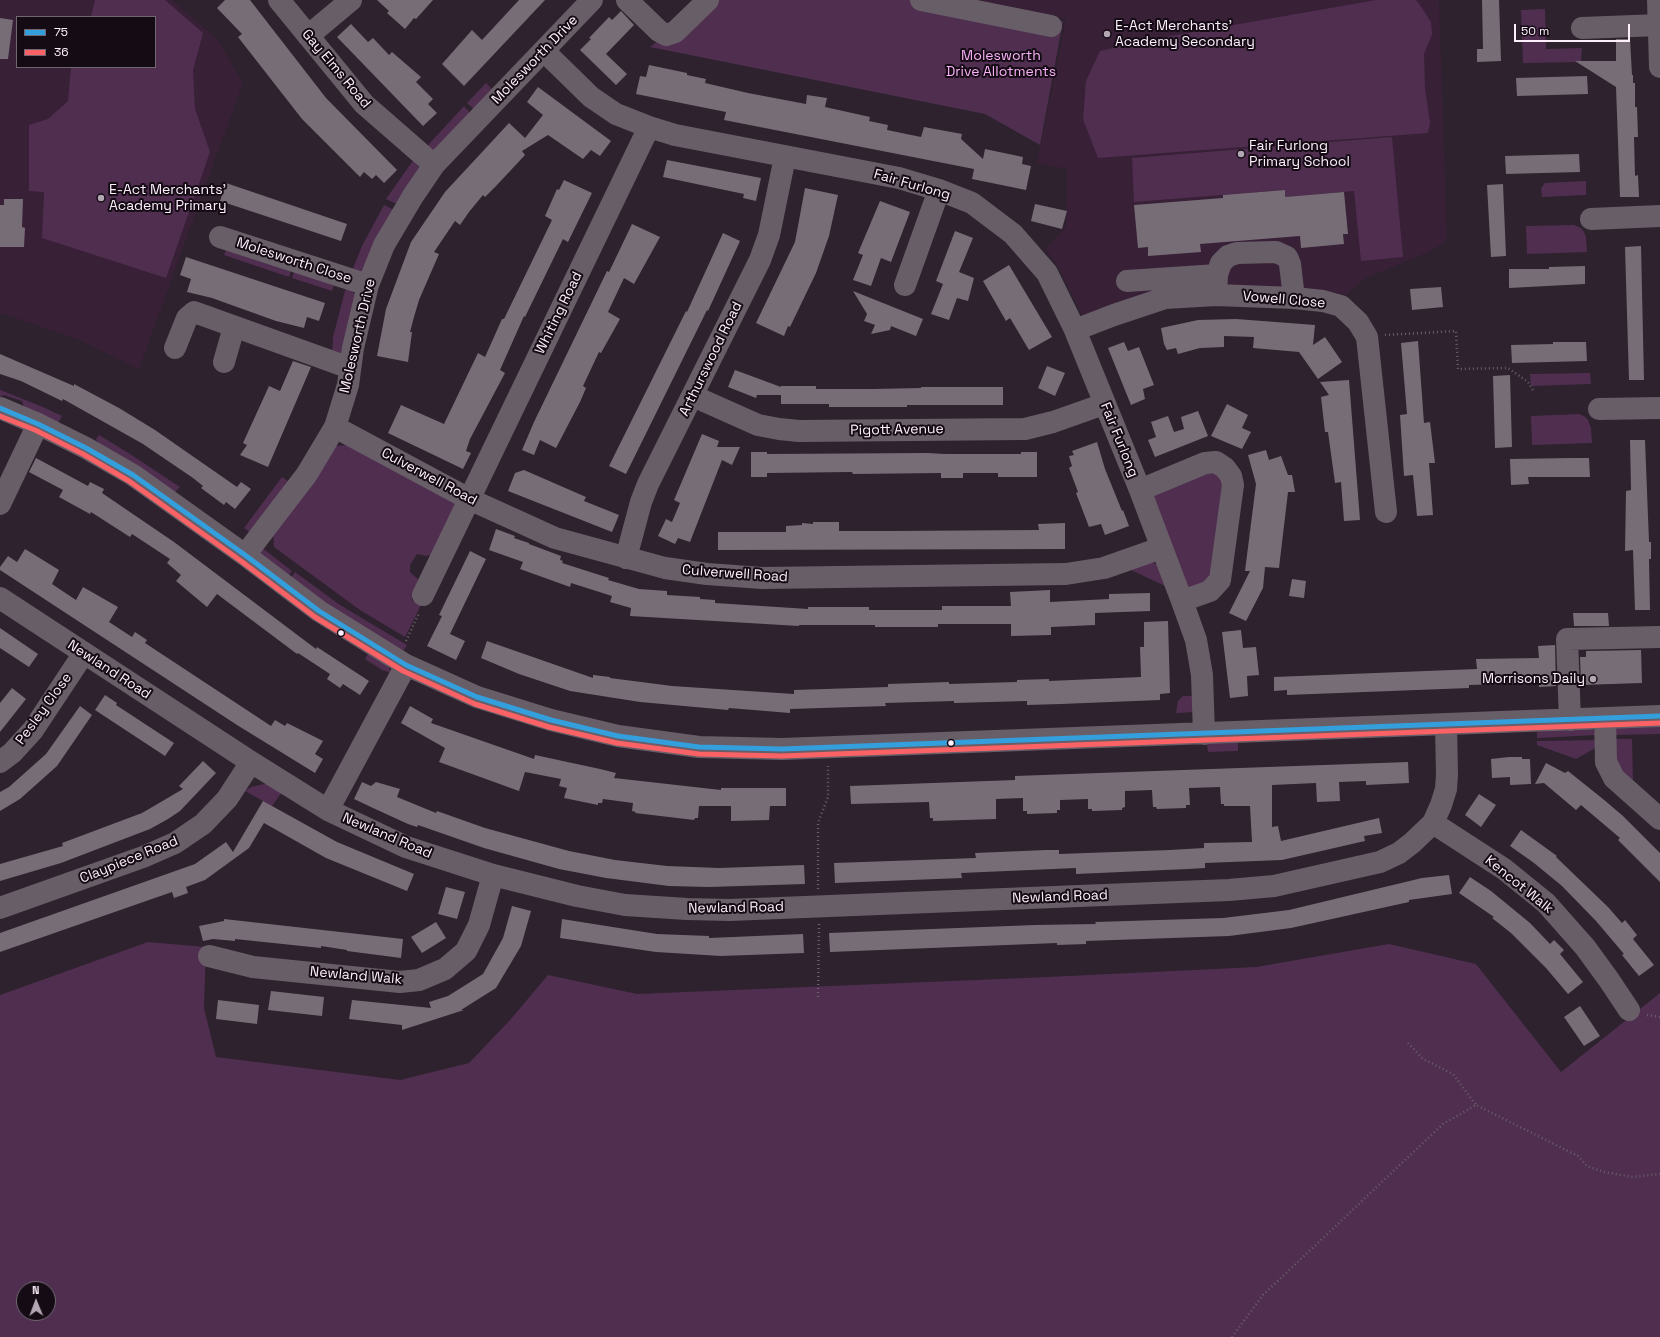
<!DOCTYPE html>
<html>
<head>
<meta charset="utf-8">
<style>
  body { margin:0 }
  #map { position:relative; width:1660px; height:1337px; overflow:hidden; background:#2d222d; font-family:"Space Grotesk",sans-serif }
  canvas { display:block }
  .legend { position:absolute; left:16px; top:16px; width:140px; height:52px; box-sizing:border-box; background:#140b14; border:1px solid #716671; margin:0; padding:5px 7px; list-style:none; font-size:12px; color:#fdeffc }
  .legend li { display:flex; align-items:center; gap:8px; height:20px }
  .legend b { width:20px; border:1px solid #716671 }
  .north { position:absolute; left:16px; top:1281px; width:40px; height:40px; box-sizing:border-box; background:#140b14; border:1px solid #716671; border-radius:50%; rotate:359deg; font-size:11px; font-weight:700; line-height:16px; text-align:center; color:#fdeffc }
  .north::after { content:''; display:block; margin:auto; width:14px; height:18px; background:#b4a7b4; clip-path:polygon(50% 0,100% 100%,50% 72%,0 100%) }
  .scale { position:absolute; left:1514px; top:24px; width:116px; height:18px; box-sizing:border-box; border:2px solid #fdeffc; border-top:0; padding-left:5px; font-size:12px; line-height:14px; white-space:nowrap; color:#fdeffc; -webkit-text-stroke:3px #140b14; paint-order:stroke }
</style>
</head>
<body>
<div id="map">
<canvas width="1660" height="1337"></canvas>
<ul class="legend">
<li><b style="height:5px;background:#339fdc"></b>75</li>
<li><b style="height:5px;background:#fa6266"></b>36</li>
</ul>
<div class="north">N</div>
<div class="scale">50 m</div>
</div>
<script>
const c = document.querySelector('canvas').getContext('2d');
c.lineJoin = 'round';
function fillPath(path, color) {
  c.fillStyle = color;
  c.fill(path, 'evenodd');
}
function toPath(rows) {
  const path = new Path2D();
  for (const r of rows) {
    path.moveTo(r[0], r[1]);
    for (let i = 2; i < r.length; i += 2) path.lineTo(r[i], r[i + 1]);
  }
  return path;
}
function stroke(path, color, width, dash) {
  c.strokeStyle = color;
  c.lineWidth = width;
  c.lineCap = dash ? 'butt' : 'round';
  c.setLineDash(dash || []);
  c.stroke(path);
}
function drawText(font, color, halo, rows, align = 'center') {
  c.font = font + ' "Space Grotesk",sans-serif';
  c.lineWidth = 4;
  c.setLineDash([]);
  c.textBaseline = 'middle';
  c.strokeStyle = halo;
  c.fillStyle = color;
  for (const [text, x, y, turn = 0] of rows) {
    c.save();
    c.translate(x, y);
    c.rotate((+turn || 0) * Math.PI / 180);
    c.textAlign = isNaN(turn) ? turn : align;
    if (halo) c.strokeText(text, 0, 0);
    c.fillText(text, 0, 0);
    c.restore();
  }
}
const built = toPath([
  [0,0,172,0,218,40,243,83,139,369,77,339,0,313],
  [17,17,155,17,155,67,17,67],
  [956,0,1439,0,1447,240,1433,250,1364,279,1346,295,1328,292,1083,317,1058,267,1046,249,1066,226,1067,169,1037,163,1066,19]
]);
const green = toPath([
  [95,0,165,0,203,33,193,70,195,109,210,152,166,278,42,238,44,192,29,191,29,125,48,119,68,101,71,67,155,67,155,17,91,17],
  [703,0,945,0,1063,21,1040,145,985,114,650,47,682,22],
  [1376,0,1415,0,1418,2,1431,22,1432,34,1424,54,1425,88,1430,123,1428,133,1098,158,1083,119,1086,81,1100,51,1148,40],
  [1545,9,1546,49,1582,48,1581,62,1523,63,1521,10],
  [486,83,493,90,475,110,467,103],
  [464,106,472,115,443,149,431,151,428,147,429,144],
  [1392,137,1403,257,1361,261,1354,191,1285,197,1284,190,1134,202,1132,158],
  [412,162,414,162,419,167,400,203,394,203,386,199],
  [1586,181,1586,195,1542,197,1541,188,1545,183],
  [384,205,392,209,393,213,365,271,351,274,362,246],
  [1574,225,1581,228,1584,232,1586,237,1587,252,1527,254,1526,226],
  [226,250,292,268,289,277,224,255],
  [295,269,334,285,332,291,292,278],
  [346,287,355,294,345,358,332,357,333,337],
  [1590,373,1591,384,1531,386,1530,374],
  [0,390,43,407,62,416,57,425,25,410,22,401,4,395,0,397],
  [1579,414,1584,416,1588,420,1591,428,1592,443,1532,445,1531,416],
  [99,435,130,454,180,487,174,493,99,446,96,439],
  [348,445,459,504,434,554,426,556,417,554,410,565,410,572,421,582,412,600,421,605,405,637,360,610,274,547,273,531,335,446],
  [1211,470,1225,478,1217,578,1190,593,1152,495],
  [282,477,292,484,254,535,244,528],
  [261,547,292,571,285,581,258,551],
  [1152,562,1158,565,1165,586,1131,570,1130,567],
  [295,572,340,605,407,645,402,653,287,583],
  [369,652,387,663,391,673,382,670,365,659],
  [1183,696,1194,696,1195,712,1176,713,1178,701],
  [1660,725,1660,734,1612,735,1614,730,1617,728],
  [1541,729,1592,729,1597,735,1537,738,1537,733],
  [1614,739,1632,739,1633,781,1617,766],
  [1596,740,1597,747,1576,759,1537,745,1537,741],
  [1238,742,1238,751,1208,752,1207,743],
  [264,784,269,784,282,792,272,806,245,791,251,787],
  [148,942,206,947,204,1008,216,1057,400,1080,469,1063,510,1020,548,975,637,994,1048,977,1256,967,1389,944,1476,964,1561,1072,1660,993,1660,1337,0,1337,0,995],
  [24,1289,48,1289,48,1313,24,1313]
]);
const building = toPath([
  [225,0,250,0,326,98,397,170,384,183,376,175,372,179,364,172,360,177,302,119,238,37,242,34,217,8],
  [377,0,433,0,416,19,414,18,405,29,387,13,389,11],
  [519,0,545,0,464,86,442,64,472,30,482,40],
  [1482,0,1499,0,1501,61,1477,62,1477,49,1483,49],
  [621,11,634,25,606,54,627,74,616,85,580,50,591,39,589,38,609,17,612,20],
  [0,18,13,20,8,59,0,59],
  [351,24,368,42,373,38,389,55,392,52,421,77,416,82,433,99,428,104,437,113,423,126,337,37],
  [1616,39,1630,39,1632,75,1633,75,1633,83,1635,83,1635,107,1637,107,1638,137,1634,137,1635,176,1638,175,1639,197,1620,197,1616,87,1575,61,1616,61],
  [649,65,687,73,687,75,706,79,705,83,748,93,806,104,807,95,827,98,825,107,870,117,869,121,888,125,887,130,921,137,924,127,962,134,961,139,983,159,985,149,1023,157,1022,164,1031,166,1026,190,972,179,974,169,724,120,726,112,636,94,640,76,646,77],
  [1587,76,1588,94,1517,96,1516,78],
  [538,87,611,141,600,156,591,150,583,159,548,135,522,151,525,155,497,185,485,197,483,195,469,212,460,225,455,221,434,252,439,254,419,300,414,317,410,332,412,332,408,362,377,356,386,309,411,242,445,192,509,123,525,138,543,115,527,102],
  [1579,154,1580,172,1506,174,1505,156],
  [667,160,761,178,756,201,743,198,744,194,663,177],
  [564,180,592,193,568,242,563,239,525,317,524,316,500,370,505,373,470,439,466,451,471,453,463,469,388,433,401,405,444,424,478,353,485,357,502,319,504,319,552,220,545,216,557,189,559,190],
  [226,183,347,224,341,241,220,201],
  [1503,184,1506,256,1491,257,1487,185],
  [805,188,838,195,829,236,816,273,790,327,788,326,784,336,756,323,795,242],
  [1285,190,1285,197,1344,192,1348,234,1343,234,1344,244,1301,248,1300,236,1200,244,1201,252,1148,256,1148,247,1138,248,1134,205,1223,198,1223,195],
  [4,199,23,199,22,227,25,228,24,247,0,247,0,205,4,205],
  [880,201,910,212,891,262,881,258,871,286,853,280,863,255,858,253],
  [1035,204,1067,211,1062,229,1031,221],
  [632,224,660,237,634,284,624,278,608,312,620,319,601,353,599,352,583,386,586,388,580,402,556,448,540,440,534,455,522,450,534,422,607,271,609,272],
  [955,231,973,238,959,272,974,278,968,301,957,298,949,320,931,314,943,284,936,281],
  [723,233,740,241,708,311,707,310,626,474,609,466,686,311,687,312],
  [1641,246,1644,380,1629,380,1625,247],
  [186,257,325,303,319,321,307,317,304,328,276,321,212,298,187,292,191,279,180,275],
  [1009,265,1052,337,1029,350,1010,318,1006,321,983,281],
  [1585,266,1585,284,1509,288,1509,269,1549,269,1549,267],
  [1441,287,1443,307,1412,310,1410,289],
  [853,291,923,319,916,336,891,326,890,330,871,334,875,325,864,321,867,314],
  [1236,319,1315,325,1313,345,1325,337,1342,362,1318,379,1299,352,1253,348,1254,337,1224,336,1224,347,1200,348,1178,354,1176,348,1167,350,1164,344,1161,328,1198,320],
  [1418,341,1424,423,1430,422,1435,463,1429,463,1433,515,1417,516,1413,475,1404,476,1400,415,1407,414,1401,343],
  [1124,342,1128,351,1139,347,1154,385,1143,389,1145,399,1131,405,1108,348],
  [1553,342,1586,342,1587,361,1512,363,1511,345,1553,344],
  [0,354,74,386,74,384,119,408,155,430,237,487,241,482,251,489,235,509,226,502,224,505,201,488,203,486,193,478,143,444,63,399,62,401,21,381,0,374],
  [293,361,311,367,268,467,240,455,247,445,243,443,269,386,280,391],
  [1047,366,1065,373,1055,396,1038,388],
  [735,370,781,387,781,386,816,386,816,389,873,389,921,388,921,387,1003,387,1003,405,907,405,907,407,829,407,829,404,781,404,781,395,757,395,756,398,728,387],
  [1510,375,1512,447,1495,448,1493,376],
  [1349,380,1360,520,1344,521,1341,482,1335,483,1328,432,1325,432,1321,397,1329,395,1320,382],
  [1227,404,1248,415,1242,428,1251,432,1242,449,1211,436],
  [1198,411,1208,436,1155,457,1148,440,1156,437,1151,422,1168,416,1174,432,1184,429,1181,417],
  [702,434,719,441,717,447,740,447,732,465,722,460,690,542,678,538,675,544,658,536,666,519,672,522,680,503,674,500],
  [1630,440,1645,440,1649,542,1651,542,1651,559,1649,559,1650,610,1635,610,1633,550,1625,551,1626,491,1631,490],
  [1097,442,1105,469,1122,511,1123,510,1129,526,1105,535,1101,524,1089,527,1076,493,1078,492,1069,468,1072,466,1069,456,1074,455,1072,451],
  [1266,450,1269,460,1281,456,1288,475,1292,475,1295,492,1288,492,1279,568,1265,567,1263,588,1246,621,1229,613,1250,571,1245,571,1256,484,1248,455],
  [751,452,767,452,767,454,927,453,945,454,1021,454,1021,452,1037,452,1037,477,998,477,998,473,963,473,963,478,941,478,941,473,853,474,852,472,767,473,767,477,751,477],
  [36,458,88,486,90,482,104,489,102,493,174,542,316,649,317,647,369,681,360,695,343,684,340,688,327,679,330,674,298,653,297,654,217,594,207,607,176,581,181,575,167,563,170,559,132,534,130,537,91,512,90,514,59,497,63,490,29,472],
  [1572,458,1589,458,1590,477,1528,477,1529,484,1511,485,1510,459],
  [524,470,586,497,584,501,619,515,612,532,508,491,515,473],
  [813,522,839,522,839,531,891,531,1039,530,1038,524,1065,523,1065,549,718,550,718,532,786,532,786,526,802,525,802,523,813,524],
  [496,529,515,536,514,538,529,543,529,544,561,556,560,560,563,561,562,563,609,578,608,580,639,589,667,591,667,595,700,597,700,599,715,600,715,603,808,609,808,607,869,607,869,610,942,610,942,606,1011,606,1010,592,1050,590,1050,602,1109,599,1109,594,1150,593,1150,611,1095,613,1095,625,1051,627,1051,635,1011,636,1011,624,938,624,938,627,875,627,875,625,799,625,799,626,630,616,631,608,610,602,612,596,571,583,570,587,520,569,523,562,489,550],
  [25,549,59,570,52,584,76,600,83,587,118,607,109,622,132,637,135,632,147,640,145,643,271,726,275,720,285,726,287,723,323,741,315,754,323,759,315,773,237,725,0,570,0,567,8,556,17,562],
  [470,551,486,559,450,634,465,641,456,660,427,646,442,616,439,615],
  [1292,579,1306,581,1304,598,1289,596],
  [1573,613,1608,613,1609,626,1574,626],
  [1168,621,1170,693,1160,694,1160,700,1061,704,1027,705,1027,701,954,703,954,701,885,703,886,706,790,709,790,713,729,708,728,710,640,702,570,691,519,674,481,658,487,641,593,678,593,675,610,677,610,678,672,686,794,694,794,690,888,687,888,684,949,682,949,684,1017,682,1017,680,1049,679,1049,681,1141,677,1140,647,1144,647,1144,622],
  [0,628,38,654,29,667,0,648],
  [1241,630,1243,648,1256,647,1259,675,1247,676,1248,696,1230,698,1222,632],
  [1555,645,1556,686,1539,687,1539,683,1502,684,1469,685,1469,688,1287,695,1287,690,1274,691,1274,677,1477,669,1476,659,1539,658,1538,646],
  [1641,650,1642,683,1581,685,1580,657,1586,657,1586,651],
  [12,688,26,699,0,732,0,703],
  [105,695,117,703,116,705,174,743,165,756,95,710],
  [80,706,92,715,57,766,20,799,0,811,0,792,9,787,46,754],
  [410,706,433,719,431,723,534,759,535,755,600,769,616,773,614,778,721,790,721,788,786,788,786,806,770,806,769,820,731,821,731,806,699,806,698,818,695,818,694,820,635,813,636,812,632,811,633,803,603,799,602,803,598,803,598,805,564,798,567,788,559,786,561,779,525,772,519,791,439,762,445,748,401,723],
  [1509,757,1522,757,1522,759,1530,759,1531,784,1510,785,1510,777,1492,778,1491,759],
  [203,761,216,773,180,811,168,819,150,829,61,863,0,881,0,864,63,846,62,843,142,813,183,789,179,786],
  [1408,762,1409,783,1366,785,1366,781,1339,782,1340,801,1317,802,1316,783,1272,785,1272,827,1278,826,1281,841,1379,818,1382,833,1364,836,1365,841,1282,860,1205,863,1205,868,1188,869,1076,874,1076,868,961,873,962,878,835,883,834,863,976,858,975,853,1046,850,1059,850,1059,854,1170,850,1204,848,1204,843,1252,842,1250,806,1224,806,1224,804,1221,804,1220,787,1189,788,1190,805,1186,805,1186,808,1157,809,1156,807,1153,807,1152,790,1125,791,1125,807,1122,808,1122,810,1092,811,1092,809,1088,809,1088,799,1060,800,1060,810,1057,810,1057,813,1027,814,1027,811,1023,811,1023,798,996,799,996,819,933,821,933,818,930,818,929,802,851,804,850,786,1015,780,1015,776],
  [1546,763,1565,773,1568,771,1603,799,1623,816,1660,853,1660,882,1618,840,1620,838,1581,805,1576,810,1544,783,1535,784],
  [362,782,371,786,376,782,400,789,397,797,436,813,437,811,485,828,569,851,615,860,667,866,719,868,804,865,805,884,709,887,669,886,606,878,559,869,484,848,418,825,417,827,408,824,373,808,354,799],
  [1479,794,1496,805,1481,827,1465,815],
  [263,801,337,842,414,874,407,891,326,858,264,823,249,848,205,880,186,887,188,893,174,898,172,892,0,952,0,933,195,864,226,842,233,852],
  [1521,830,1557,856,1556,857,1608,907,1622,923,1625,920,1637,935,1633,939,1654,965,1639,976,1622,955,1624,954,1596,921,1562,886,1534,863,1510,846],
  [1449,875,1452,894,1409,900,1409,902,1291,928,1229,936,1086,941,1086,944,1057,945,1057,943,830,952,829,933,1035,925,1096,924,1095,922,1223,918,1289,910,1422,878],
  [1470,877,1491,891,1530,923,1550,944,1554,940,1564,950,1560,954,1583,982,1568,994,1546,968,1511,933,1492,918,1494,917,1459,893],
  [446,887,465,892,457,919,438,914],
  [512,906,531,911,521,946,496,988,461,1010,464,1010,402,1030,402,1025,349,1019,352,1000,431,1008,429,1002,448,996,483,974,503,938],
  [224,919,403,939,401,958,347,951,347,950,321,946,321,948,235,939,235,941,213,939,203,941,199,926,224,921],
  [562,919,657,934,709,936,709,938,803,934,804,953,721,956,656,952,560,938],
  [436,922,446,938,422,953,411,937],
  [271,991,324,997,322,1016,268,1010],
  [218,1000,259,1005,257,1024,216,1019],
  [1580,1006,1600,1036,1584,1046,1564,1017]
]);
const path = toPath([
  [1385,335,1456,331,1458,369,1508,368,1528,382,1533,390],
  [406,641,419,613],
  [818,889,818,823,828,797,828,766],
  [818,997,819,924],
  [1647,1015,1660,1017],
  [1408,1043,1423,1059,1453,1074,1476,1105],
  [1232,1337,1263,1295,1443,1124,1476,1105,1578,1156,1587,1166,1604,1172,1633,1177,1660,1174]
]);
const minor = toPath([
  [279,0,364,104,434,165],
  [627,0,659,31,666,35,675,32,708,0],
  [921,0,1051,26],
  [1658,0,1660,67],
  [1582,28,1659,25],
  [308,36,351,0],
  [544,51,591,97,616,114,649,127,675,135,899,178,939,190,972,203,1013,234,1047,273,1075,330,1140,490,1182,601,1196,640,1202,675,1204,734],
  [1591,219,1660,216],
  [220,237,368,285],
  [1127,281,1217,275],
  [905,285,939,190],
  [1216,295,1217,275,1221,263,1228,256,1237,253,1276,252,1287,257,1290,264,1294,298],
  [1075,330,1114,315,1165,298,1216,295,1294,298,1323,301,1341,306,1358,322,1367,337,1386,512],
  [175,348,187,318,194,312,350,368],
  [224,362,234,327],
  [693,396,758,425,779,429,799,431,1025,429,1053,422,1104,404],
  [0,408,38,424,86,448,133,475,245,555,319,611,406,665,477,697,551,720,618,736,699,747,782,749,1660,716],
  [1599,409,1660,408],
  [335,427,469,499,555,538,665,568,707,574,762,578,1066,574,1104,568,1161,548],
  [1140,490,1205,463,1216,462,1225,468,1231,476,1233,485,1220,580,1210,591,1182,601],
  [0,504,38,424],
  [245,555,307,474,335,427,348,385,353,348,368,285,384,245,413,196,434,165,592,0],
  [626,558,641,502,648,484,760,260,769,235,785,157],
  [423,595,649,127],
  [0,598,251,762,328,810,406,847,493,875,577,896,625,905,687,909,730,910,1229,890,1274,886,1380,862,1399,853,1412,843,1433,823,1441,805,1446,789,1447,775,1446,724],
  [1605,718,1606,762,1614,778,1660,819],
  [1570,720,1567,639,1660,637],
  [0,762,12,753,33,730,84,653],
  [328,810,406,665],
  [1433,823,1504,869,1546,903,1585,947,1609,980,1629,1010],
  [0,908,143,857,175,843,203,824,227,799,251,762],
  [209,956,253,967,400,982,419,980,445,969,466,951,479,925,493,875]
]);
const bus1 = toPath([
  [0,408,38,424,86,448,133,475,245,555,319,611,406,665,477,697,551,720,618,736,699,747,782,749,1660,716]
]);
const bus2 = toPath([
  [0,416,35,430,83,454,129,481,241,561,315,617,403,671,475,704,549,727,617,743,699,754,782,756,1660,723]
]);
const markers = [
  [1107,34,4,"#b4a7b4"],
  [1241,154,4,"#b4a7b4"],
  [101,198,4,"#b4a7b4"],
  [341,633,3.5,"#fdeffc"],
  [1593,679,4,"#b4a7b4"],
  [951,743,3.5,"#fdeffc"]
];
const poiNames = [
  ["E-Act Merchants'",1115,26],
  ["Academy Secondary",1115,42],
  ["Fair Furlong",1249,146],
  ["Primary School",1249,162],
  ["E-Act Merchants'",109,190],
  ["Academy Primary",109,206],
  ["Morrisons Daily",1585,679,"right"]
];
const parkNames = [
  ["Molesworth",1001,56],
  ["Drive Allotments",1001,72]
];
const streetNames = [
  ["Molesworth Drive",535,60,-46],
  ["Gay Elms Road",336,69,50],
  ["Fair Furlong",912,185,16],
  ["Molesworth Close",294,261,18],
  ["Vowell Close",1284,300,5],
  ["Whiting Road",559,313,-64],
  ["Molesworth Drive",358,336,-77],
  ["Arthurswood Road",711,359,-64],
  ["Pigott Avenue",897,430,-1],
  ["Fair Furlong",1119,440,68],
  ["Culverwell Road",429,477,28],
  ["Culverwell Road",735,574,4],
  ["Newland Road",109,670,33],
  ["Pesley Close",44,709,-54],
  ["Newland Road",387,836,23],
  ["Claypiece Road",129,860,-22],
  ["Kencot Walk",1519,885,39],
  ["Newland Road",1060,897,-2],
  ["Newland Road",736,908,-1],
  ["Newland Walk",356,976,5]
];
fillPath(built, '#382037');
fillPath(green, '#502e50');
fillPath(building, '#776d77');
stroke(path, '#696069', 2.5, [1, 3]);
stroke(minor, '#685e68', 22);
stroke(bus1, '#339fdc', 5);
stroke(bus2, '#fa6266', 5);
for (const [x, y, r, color] of markers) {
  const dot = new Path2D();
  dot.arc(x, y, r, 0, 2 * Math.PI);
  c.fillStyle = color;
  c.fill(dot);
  stroke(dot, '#140b14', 1.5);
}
drawText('14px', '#fdeffc', '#140b14', poiNames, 'left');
drawText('14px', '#fbb1f9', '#140b14', parkNames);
drawText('14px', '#fdeffc', '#140b14', streetNames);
</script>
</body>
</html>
